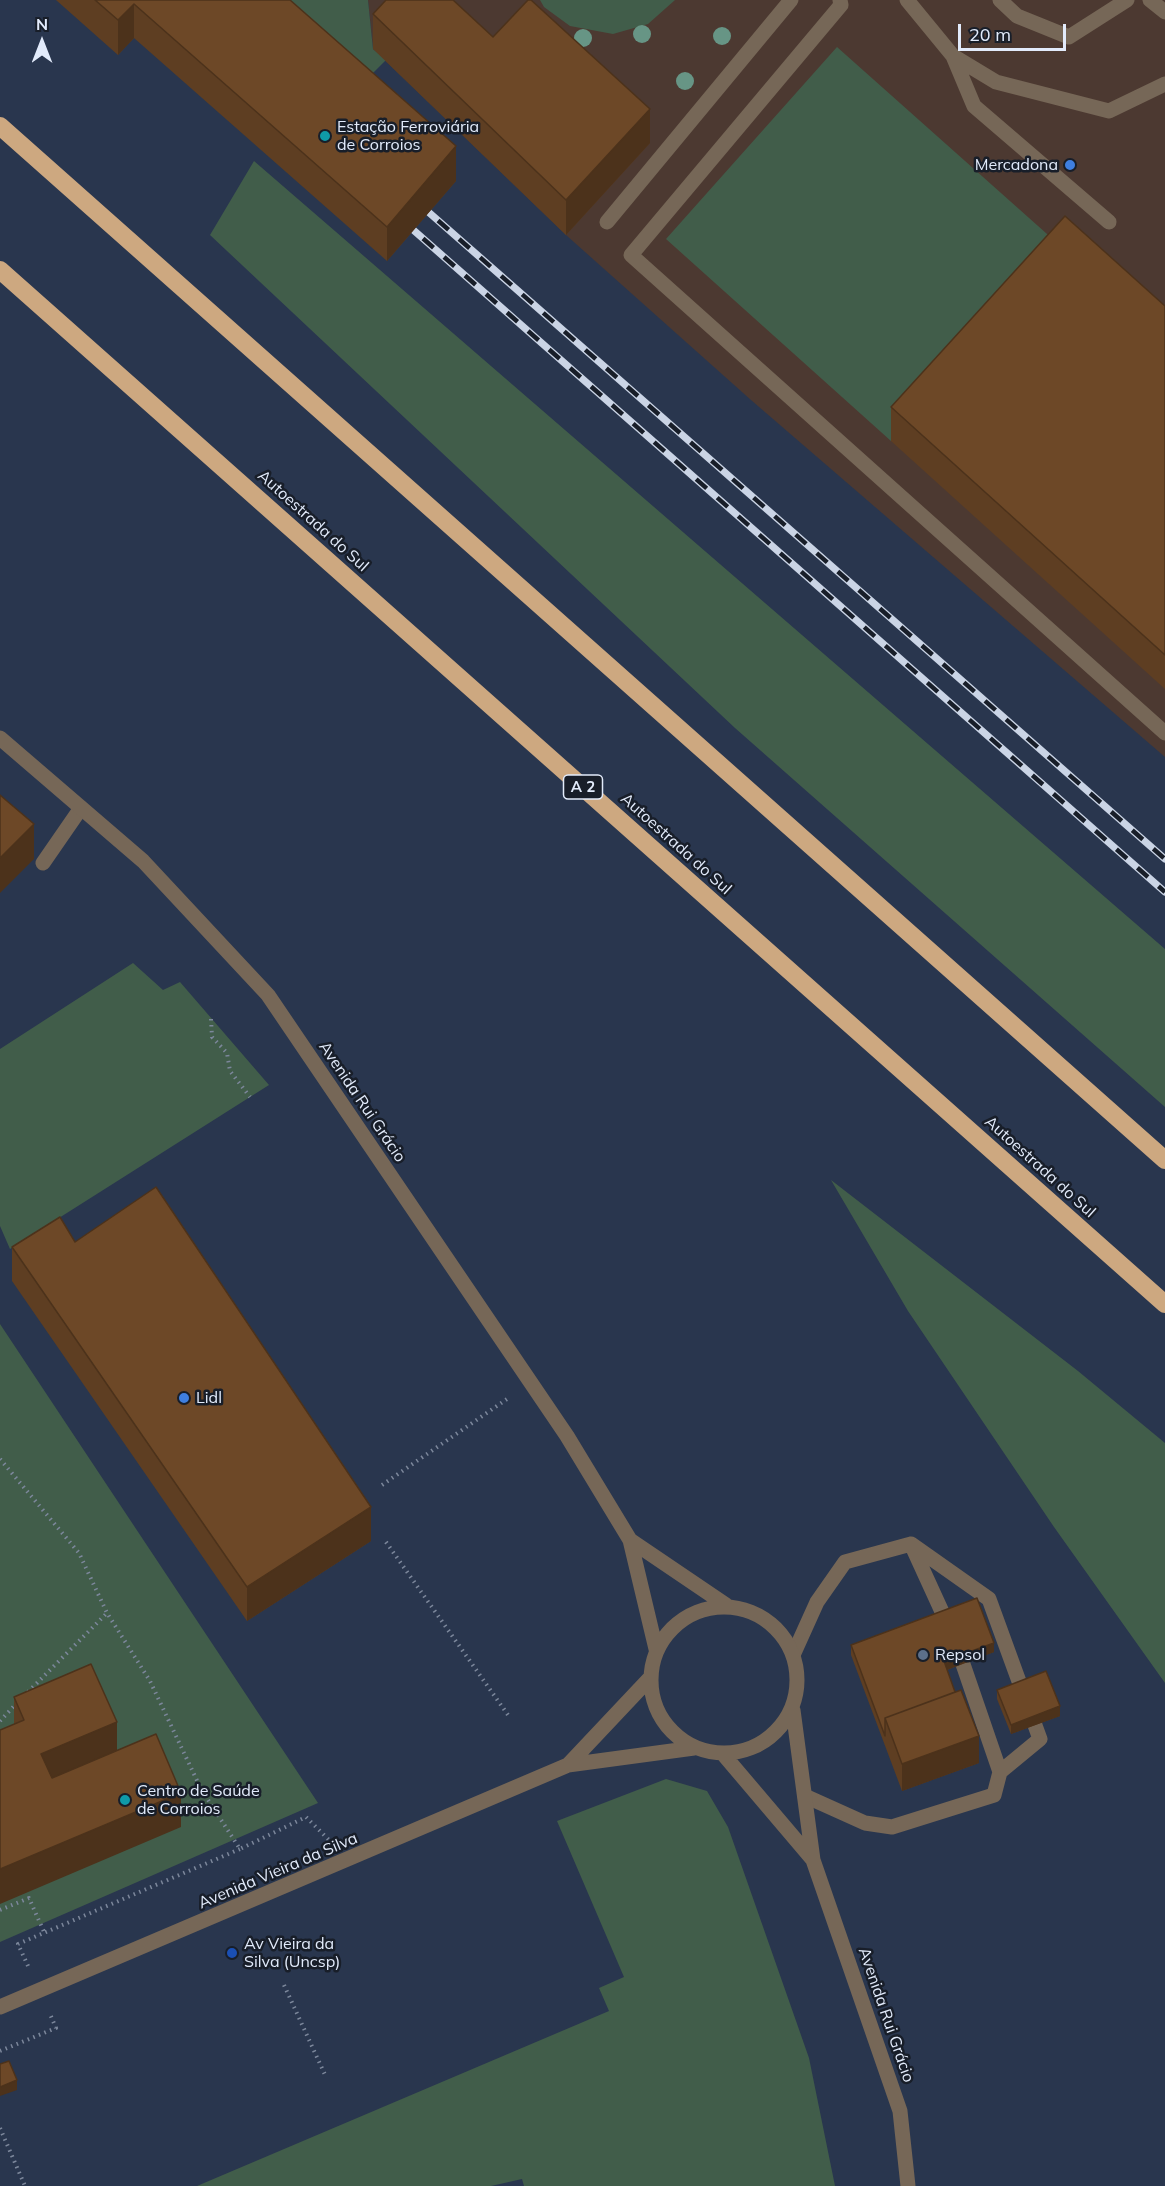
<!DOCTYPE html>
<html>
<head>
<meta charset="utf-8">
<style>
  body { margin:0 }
  #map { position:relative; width:1165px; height:2186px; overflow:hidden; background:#29364e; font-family:Mulish,sans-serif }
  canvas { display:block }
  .north { position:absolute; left:12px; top:12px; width:60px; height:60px; -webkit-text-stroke:4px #181e29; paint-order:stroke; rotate:0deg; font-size:16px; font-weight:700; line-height:24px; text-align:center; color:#e2ebfb }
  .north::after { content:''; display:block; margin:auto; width:21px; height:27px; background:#e2ebfb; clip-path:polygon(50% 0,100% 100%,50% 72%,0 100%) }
  .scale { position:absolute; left:958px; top:24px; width:108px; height:27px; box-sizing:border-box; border:3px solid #e2ebfb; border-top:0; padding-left:8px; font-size:18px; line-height:21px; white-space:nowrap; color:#e2ebfb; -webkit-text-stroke:4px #181e29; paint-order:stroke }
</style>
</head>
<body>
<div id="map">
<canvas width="1165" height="2186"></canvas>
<div class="north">N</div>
<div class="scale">20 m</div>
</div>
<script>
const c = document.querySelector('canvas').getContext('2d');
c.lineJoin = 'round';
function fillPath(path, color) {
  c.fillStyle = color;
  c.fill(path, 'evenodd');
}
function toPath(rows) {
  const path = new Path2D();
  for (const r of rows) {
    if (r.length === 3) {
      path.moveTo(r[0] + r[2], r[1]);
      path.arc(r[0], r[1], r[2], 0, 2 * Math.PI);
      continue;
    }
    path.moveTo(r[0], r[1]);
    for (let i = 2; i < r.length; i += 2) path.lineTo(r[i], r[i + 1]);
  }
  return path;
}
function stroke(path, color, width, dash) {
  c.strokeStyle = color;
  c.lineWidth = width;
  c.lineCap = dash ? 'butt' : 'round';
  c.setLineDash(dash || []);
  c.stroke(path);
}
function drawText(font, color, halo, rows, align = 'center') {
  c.font = font + ' Mulish,sans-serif';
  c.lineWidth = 5;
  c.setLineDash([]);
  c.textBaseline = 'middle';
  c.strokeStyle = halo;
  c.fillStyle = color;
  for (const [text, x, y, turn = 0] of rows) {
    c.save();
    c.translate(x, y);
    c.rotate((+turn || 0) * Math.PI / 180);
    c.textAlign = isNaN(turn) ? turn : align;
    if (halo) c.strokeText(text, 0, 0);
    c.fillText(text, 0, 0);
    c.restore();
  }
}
const industrial = toPath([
  [368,0,1165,0,1165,757,751,400,566,235,373,49]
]);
const green = toPath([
  [252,0,368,0,373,49,386,60,355,91],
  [540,0,675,0,648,24,613,34,570,26,544,7],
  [837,47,1065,250,891,441,666,239],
  [254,161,1165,949,1165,1107,735,728,210,235],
  [133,963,163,990,180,982,269,1085,10,1249,0,1226,0,1049],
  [831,1180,1078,1371,1165,1443,1165,1683,1054,1527,908,1311],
  [0,1324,318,1803,0,1942],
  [666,1779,707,1791,728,1827,809,2058,835,2186,524,2186,522,2179,491,2186,197,2186,609,2011,599,1988,624,1977,557,1821]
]);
const path = toPath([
  [211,1019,212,1037,227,1053,230,1071,250,1097],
  [0,1459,79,1553,107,1613,150,1681,201,1789,240,1849,306,1817,329,1840],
  [382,1485,510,1397],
  [386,1542,508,1715],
  [28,1692,107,1613],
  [0,1721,16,1704],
  [0,1910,29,1898,44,1932],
  [28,1966,18,1944,240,1849],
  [284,1985,326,2077],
  [0,2051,56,2028,50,2014],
  [0,2128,25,2186]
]);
const service = toPath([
  [840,0,841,5,631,255,1165,733],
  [907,0,953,56,974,106,1109,222],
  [1000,0,1017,16,1069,37,1127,0],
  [1150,0,1165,12],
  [953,56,996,82,1109,111,1165,84],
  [607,222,791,0],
  [43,863,81,808],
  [911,1544,989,1599,1040,1739,1000,1772],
  [794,1653,817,1602,845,1562,911,1544,954,1638,1000,1772,994,1795,892,1827,865,1823,805,1796]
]);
const tertiary = toPath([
  [0,738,143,861,268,995,567,1436,630,1540,656,1649],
  [630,1540,726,1605],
  [724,1680,73],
  [793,1710,813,1860,900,2111,908,2186],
  [723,1754,813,1860],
  [568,1765,650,1678],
  [0,2007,568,1765,694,1748]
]);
const motorway = toPath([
  [0,126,1165,1160],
  [0,270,1165,1304]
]);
const rail = toPath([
  [417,202,1165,859],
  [402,220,1165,892]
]);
const trees = [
  [642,34],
  [722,36],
  [583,38],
  [685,81]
];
const wall = toPath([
  [56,0,290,0,456,181,387,261,134,38,118,55],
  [373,14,493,37,650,143,566,235,373,49],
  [1165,306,1165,689,891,441,891,407],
  [75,1242,371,1541,247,1621,12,1281,12,1247],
  [851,1645,994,1652,947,1670,979,1763,902,1791,851,1655],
  [997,1690,1060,1716,1011,1734,997,1699],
  [14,1697,117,1750,181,1827,14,1724]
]);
const shadedWall = toPath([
  [134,4,134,38,118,55,118,20],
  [650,109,650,143,566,235,566,200],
  [456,146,456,181,387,261,387,227],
  [34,824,34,859,0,893,0,858],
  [371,1507,371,1541,247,1621,247,1587],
  [994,1643,994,1652,944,1671,944,1661],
  [1060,1706,1060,1716,1011,1734,1011,1725],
  [117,1722,117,1757,41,1788,41,1754],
  [979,1736,979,1763,902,1791,902,1764],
  [181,1793,181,1827,0,1904,0,1869],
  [17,2080,17,2090,0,2096,0,2087]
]);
const building = toPath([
  [95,0,290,0,456,146,387,227,134,4,118,20,95,0],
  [386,0,453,0,493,37,528,0,531,0,650,109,566,200,373,14,386,0],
  [1065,216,1165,306,1165,655,891,407,1065,216],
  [0,795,34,824,0,858,0,795],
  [156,1187,371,1507,247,1587,12,1247,60,1217,75,1242,156,1187],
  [977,1598,994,1643,944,1661,955,1692,885,1718,885,1736,851,1645,977,1598],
  [91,1664,117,1722,41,1754,52,1778,156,1734,181,1793,0,1869,0,1730,24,1720,14,1697,91,1664],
  [1046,1671,1060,1706,1011,1725,997,1690,1046,1671],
  [961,1690,979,1736,902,1764,885,1718,961,1690],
  [9,2061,17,2080,0,2087,0,2064,9,2061]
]);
const markers = [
  [325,136,6,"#0f9aa8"],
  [1070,165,6,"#3f7fe0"],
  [184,1398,6,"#3f7fe0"],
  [923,1655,6,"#5c6f8a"],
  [125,1800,6,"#0f9aa8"],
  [232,1953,6,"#1a4fb4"]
];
const shields = [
  [583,787,39]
];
const shieldNames = [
  ["A 2",583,787]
];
const poiNames = [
  ["Estação Ferroviária",337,127],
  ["de Corroios",337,145],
  ["Mercadona",1058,165,"right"],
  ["Lidl",196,1398],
  ["Repsol",935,1655],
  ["Centro de Saúde",137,1791],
  ["de Corroios",137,1809],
  ["Av Vieira da",244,1944],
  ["Silva (Uncsp)",244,1962]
];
const streetNames = [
  ["Autoestrada do Sul",313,521,42],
  ["Autoestrada do Sul",676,844,42],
  ["Avenida Rui Grácio",362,1102,56],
  ["Autoestrada do Sul",1040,1167,42],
  ["Avenida Vieira da Silva",278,1871,-23],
  ["Avenida Rui Grácio",886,2015,71]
];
fillPath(industrial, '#4c3931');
fillPath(green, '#415d4a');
stroke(path, '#7c879b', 4, [1.5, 4.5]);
stroke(service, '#766757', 15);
stroke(tertiary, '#766757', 15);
stroke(motorway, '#cda880', 18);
stroke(rail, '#cad4e5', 7);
stroke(rail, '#181e29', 4.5, [14]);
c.fillStyle = '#679585';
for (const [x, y] of trees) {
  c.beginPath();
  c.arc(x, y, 9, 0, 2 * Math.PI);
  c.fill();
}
fillPath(wall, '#5e3e22');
fillPath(shadedWall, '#4c321b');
fillPath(building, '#6d4827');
stroke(building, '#4c321b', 1.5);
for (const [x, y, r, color] of markers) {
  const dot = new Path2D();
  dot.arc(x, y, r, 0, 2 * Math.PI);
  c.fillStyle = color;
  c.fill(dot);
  stroke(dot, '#181e29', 2);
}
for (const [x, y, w] of shields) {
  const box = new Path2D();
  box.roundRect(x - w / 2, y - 12, w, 24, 4.5);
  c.fillStyle = '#181e29';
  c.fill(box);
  stroke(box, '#e2ebfb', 1.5);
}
drawText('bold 15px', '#e2ebfb', null, shieldNames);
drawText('16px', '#e2ebfb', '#181e29', poiNames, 'left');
drawText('16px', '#e2ebfb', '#181e29', streetNames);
</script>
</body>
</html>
